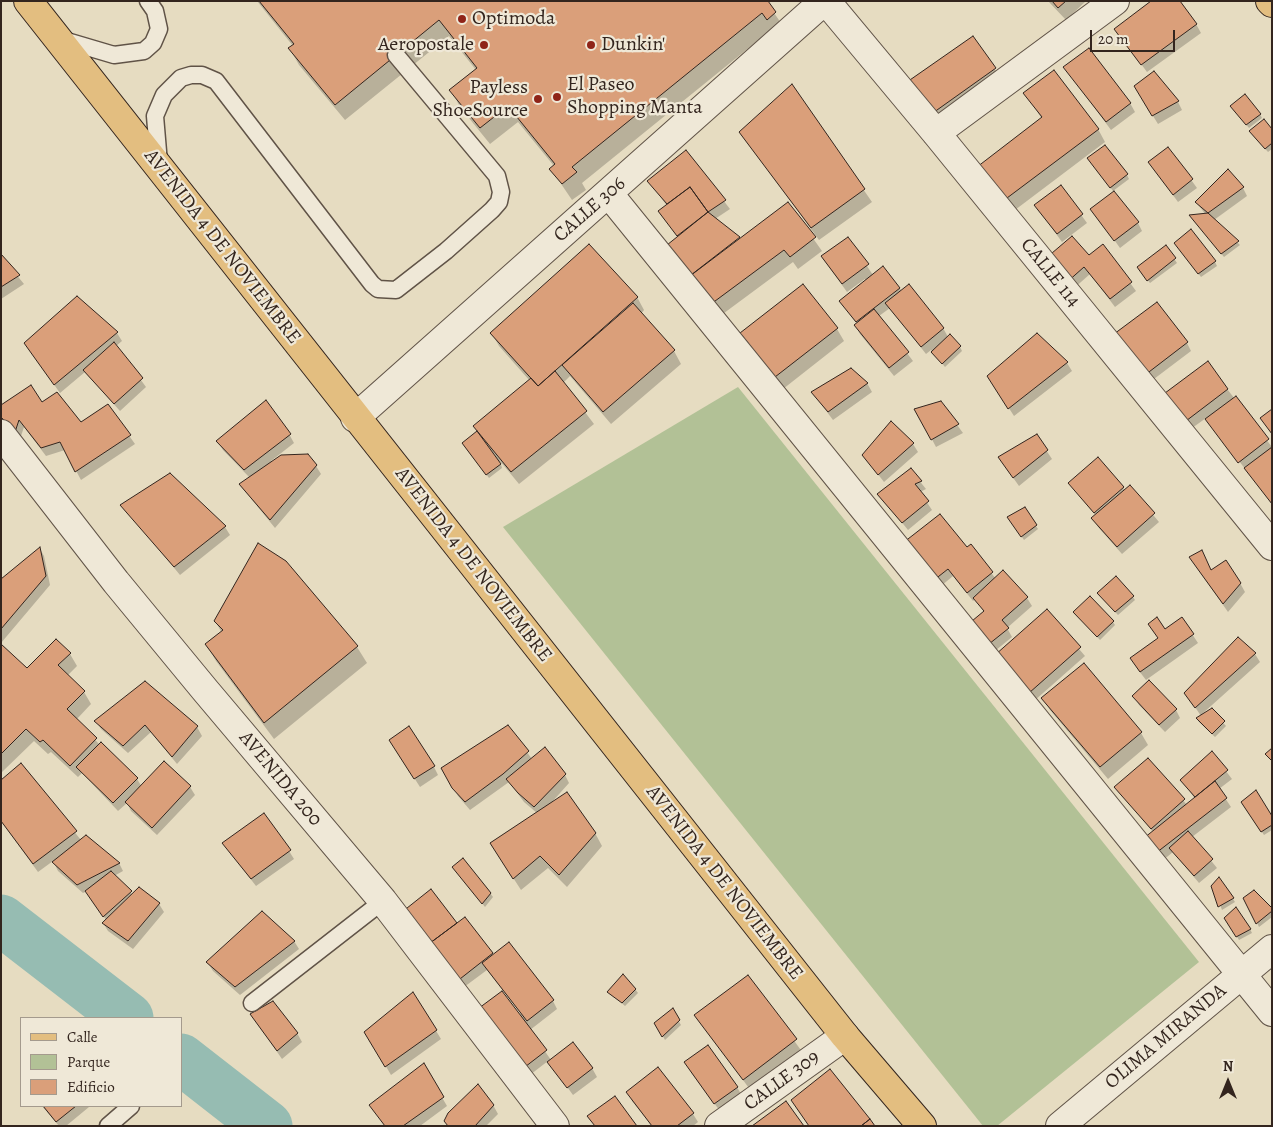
<!DOCTYPE html>
<html>
<head>
<meta charset="utf-8">
<style>
  body { margin:0 }
  #map { position:relative; width:1273px; height:1127px; overflow:hidden; background:#e6dcc1; font-family:Alegreya,serif }
  canvas { display:block }
  .frame { position:absolute; inset:0; border:2px solid #33251e; pointer-events:none }
  .legend { position:absolute; left:20px; top:1017px; width:162px; height:90px; box-sizing:border-box; background:#efe8d7; border:1px solid #a49a8d; margin:0; padding:6px 9px; list-style:none; font-size:15px; color:#33251e }
  .legend li { display:flex; align-items:center; gap:10px; height:25px }
  .legend b { width:25px; border:1px solid #a49a8d }
  .north { position:absolute; left:1203px; top:1057px; width:50px; height:50px; -webkit-text-stroke:4px #efe8d7; paint-order:stroke; rotate:0deg; font-size:14px; font-weight:700; line-height:20px; text-align:center; color:#33251e }
  .north::after { content:''; display:block; margin:auto; width:18px; height:22px; background:#33251e; clip-path:polygon(50% 0,100% 100%,50% 72%,0 100%) }
  .scale { position:absolute; left:1090px; top:30px; width:85px; height:22px; box-sizing:border-box; border:2px solid #33251e; border-top:0; padding-left:6px; font-size:15px; line-height:18px; white-space:nowrap; color:#33251e; -webkit-text-stroke:4px #efe8d7; paint-order:stroke }
</style>
</head>
<body>
<div id="map">
<canvas width="1273" height="1127"></canvas>
<div class="frame"></div>
<ul class="legend">
<li><b style="height:6px;background:#e3be80"></b>Calle</li>
<li><b style="height:14px;background:#b2c196"></b>Parque</li>
<li><b style="height:14px;background:#da9f7a"></b>Edificio</li>
</ul>
<div class="north">N</div>
<div class="scale">20 m</div>
</div>
<script>
const c = document.querySelector('canvas').getContext('2d');
c.lineJoin = 'round';
function fillPath(path, color) {
  c.fillStyle = color;
  c.fill(path, 'evenodd');
}
function toPath(rows) {
  const path = new Path2D();
  for (const r of rows) {
    path.moveTo(r[0], r[1]);
    for (let i = 2; i < r.length; i += 2) path.lineTo(r[i], r[i + 1]);
  }
  return path;
}
function stroke(path, color, width, dash) {
  c.strokeStyle = color;
  c.lineWidth = width;
  c.lineCap = dash ? 'butt' : 'round';
  c.setLineDash(dash || []);
  c.stroke(path);
}
function drawText(font, color, halo, rows, align = 'center') {
  c.font = font + ' Alegreya,serif';
  c.lineWidth = 4.5;
  c.setLineDash([]);
  c.textBaseline = 'middle';
  c.strokeStyle = halo;
  c.fillStyle = color;
  for (const [text, x, y, turn = 0] of rows) {
    c.save();
    c.translate(x, y);
    c.rotate((+turn || 0) * Math.PI / 180);
    c.textAlign = isNaN(turn) ? turn : align;
    if (halo) c.strokeText(text, 0, 0);
    c.fillText(text, 0, 0);
    c.restore();
  }
}
const green = toPath([
  [738,387,1199,962,997,1126,983,1126,503,527]
]);
const shadow = toPath([
  [257,1,766,1,785,29,772,29,582,183,586,190,572,200,551,169,554,166,518,122,490,144,460,107,451,90,476,70,449,36,345,120,299,65,290,49,293,46],
  [1048,1,1086,1,1066,20],
  [1196,24,1201,33,1147,72,1121,37],
  [973,37,1000,77,936,122,909,83],
  [1065,68,1130,103,1135,112,1111,130],
  [792,86,872,202,819,240,741,132],
  [1135,87,1178,102,1182,110,1158,124],
  [1025,93,1098,129,1105,142,1011,213,986,180,1042,119],
  [1234,110,1260,114,1262,118,1249,128],
  [1272,131,1272,149,1268,152,1253,135],
  [1168,148,1197,188,1178,202,1149,162],
  [686,152,730,209,715,219,740,240,788,203,822,251,798,269,793,262,716,319,694,292,678,237,660,211,667,206,649,181],
  [1091,162,1127,175,1129,179,1113,191],
  [1061,187,1087,223,1062,242,1036,206],
  [1243,188,1247,196,1214,220,1240,245,1224,257,1193,219,1206,215,1196,202],
  [1092,209,1138,223,1142,231,1120,248],
  [848,238,873,275,899,288,943,328,948,337,960,347,962,351,945,367,931,350,926,354,890,308,879,316,913,361,894,376,860,334,856,326,857,324,840,301,866,281,865,279,847,292,822,257],
  [1103,246,1136,291,1115,307,1090,274,1072,290,1051,268,1089,256],
  [1166,247,1177,263,1150,283,1140,271],
  [1178,247,1215,262,1217,266,1201,277],
  [1,256,24,284,1,299],
  [637,297,644,310,641,314,674,351,681,364,611,424,570,376,563,383,594,424,519,484,500,461,502,468,489,478,463,443,478,432,474,426,530,381,499,346,492,334],
  [837,329,844,341,783,389,741,333],
  [117,333,122,341,116,346,146,387,120,411,85,372,60,393,31,352],
  [1037,335,1067,363,1072,371,1014,416,994,385],
  [1120,343,1187,343,1191,351,1150,382],
  [1207,363,1272,447,1272,504,1206,418,1188,431,1168,405],
  [867,383,872,392,833,420,812,392],
  [940,402,963,433,936,447,916,409],
  [41,404,80,424,108,406,135,444,81,480,65,450,46,456,24,427,20,439,1,419,1,407],
  [289,434,294,443,271,461,273,462,316,466,321,474,275,528,240,485,250,478,223,450,218,442],
  [1036,435,1052,459,1019,486,1004,465],
  [913,444,918,452,884,482,863,455],
  [910,469,926,489,920,492,932,510,908,530,879,494],
  [170,475,225,527,230,535,180,575,122,505],
  [1069,483,1123,487,1125,491,1130,487,1159,522,1122,554,1098,527,1093,519,1096,516],
  [1024,509,1038,529,1024,540,1011,521],
  [970,546,996,579,1027,598,1032,606,1007,628,1012,637,990,655,984,612,975,599,973,601,953,576,935,591,905,554,967,548],
  [40,549,44,556,50,585,1,643,1,580],
  [1195,565,1240,583,1245,592,1228,612],
  [1101,597,1133,597,1135,600,1118,615],
  [1047,611,1085,656,1034,701,1001,664],
  [1075,613,1113,622,1115,625,1100,640],
  [1182,619,1198,643,1146,680,1136,667,1165,631],
  [215,621,357,647,367,663,274,739,216,661,206,644,222,633],
  [1239,639,1255,654,1260,662,1202,714,1212,710,1226,726,1215,737,1199,722,1197,719,1201,716,1191,701],
  [1,644,27,669,70,654,77,666,67,676,84,692,91,704,76,720,100,745,101,744,137,779,142,787,190,787,195,795,157,835,131,811,127,803,118,811,82,773,78,777,51,752,48,754,34,741,1,773],
  [1134,696,1176,710,1180,718,1165,732,1139,705],
  [1043,698,1141,733,1148,745,1108,779,1050,710],
  [96,721,197,727,202,736,177,764,151,732,128,753,101,729],
  [508,727,532,759,565,775,569,783,552,802,595,833,602,846,567,887,548,868,521,890,499,856,537,813,524,802,509,782,470,810,458,796,443,769],
  [395,748,434,767,438,775,420,787],
  [1212,753,1232,779,1219,789,1231,807,1192,837,1217,868,1199,883,1173,852,1162,861,1153,832,1116,787,1148,759,1187,805,1195,799,1182,780],
  [20,765,81,840,119,863,123,871,114,876,133,895,159,904,164,912,133,949,108,931,103,923,106,920,87,891,83,893,58,871,53,861,38,872,1,821,1,782],
  [1242,802,1272,818,1272,830,1264,835],
  [229,851,289,851,294,859,256,886],
  [456,871,490,893,493,897,485,907],
  [1213,886,1233,899,1235,902,1222,910],
  [1245,898,1272,910,1272,917,1259,927],
  [465,919,493,955,553,1001,557,1009,530,1030,551,1060,592,1068,597,1077,573,1095,548,1061,526,1078,519,1015,521,1014,487,970,456,993,457,925],
  [1226,919,1250,929,1252,933,1239,940],
  [294,941,299,949,240,995,213,971,208,963],
  [748,977,803,1053,751,1091,696,1015],
  [635,989,638,993,625,1006,609,992],
  [413,993,441,1039,391,1075,366,1032],
  [672,1010,681,1025,665,1040,656,1024],
  [251,1014,297,1033,302,1042,282,1059],
  [423,1065,447,1106,420,1126,385,1126,370,1105],
  [658,1069,693,1114,698,1122,693,1126,652,1126,632,1101,628,1093],
  [690,1071,737,1087,742,1096,720,1111],
  [493,1105,498,1114,486,1126,448,1126],
  [42,1106,88,1106,89,1107,66,1126,59,1126]
]);
const river = toPath([
  [1,920,128,1018],
  [181,1059,267,1126]
]);
const building = toPath([
  [259,1,768,1,776,12,767,20,762,13,572,167,577,172,562,184,549,169,555,164,508,106,480,128,449,90,477,68,439,20,335,105,288,48,294,44,259,1],
  [1052,1,1066,1,1058,8,1052,1],
  [1151,1,1180,1,1197,24,1141,65,1114,29,1151,1],
  [973,36,996,68,930,115,907,82,973,36],
  [1089,48,1131,103,1106,122,1063,67,1089,48],
  [1054,70,1099,129,1003,201,977,167,1042,117,1023,93,1054,70],
  [1154,71,1179,101,1152,116,1134,86,1154,71],
  [792,84,865,189,811,228,739,132,792,84],
  [1245,94,1261,114,1246,125,1230,106,1245,94],
  [1264,119,1272,129,1272,143,1265,149,1249,131,1264,119],
  [1105,145,1128,174,1110,188,1087,158,1105,145],
  [1168,147,1193,179,1173,195,1148,162,1168,147],
  [686,150,726,200,708,212,690,187,667,204,647,181,686,150],
  [1228,169,1244,187,1208,213,1195,202,1228,169],
  [1061,185,1083,214,1057,234,1034,205,1061,185],
  [690,187,708,212,677,236,658,211,690,187],
  [1114,191,1139,222,1114,241,1090,209,1114,191],
  [788,202,816,237,790,257,784,250,707,307,686,279,788,202],
  [708,212,740,237,691,275,667,245,708,212],
  [1208,213,1239,241,1221,254,1189,215,1208,213],
  [1191,229,1216,261,1198,274,1174,243,1191,229],
  [1072,236,1089,255,1103,244,1132,282,1110,299,1084,267,1066,283,1045,259,1072,236],
  [848,237,869,264,842,284,821,256,848,237],
  [589,244,638,297,538,386,490,333,589,244],
  [1166,245,1176,258,1147,281,1137,267,1166,245],
  [1,254,20,275,1,287,1,254],
  [883,266,900,288,856,322,839,301,883,266],
  [803,284,838,328,775,377,740,333,803,284],
  [909,284,944,328,921,347,885,303,909,284],
  [77,296,118,332,54,385,24,343,77,296],
  [1157,302,1188,342,1145,375,1114,334,1157,302],
  [633,303,675,350,603,412,562,365,633,303],
  [874,309,909,352,889,368,854,325,874,309],
  [1037,333,1068,362,1008,409,987,376,1037,333],
  [950,334,961,346,942,364,931,352,950,334],
  [114,342,143,378,114,404,83,370,114,342],
  [1208,361,1228,389,1182,424,1161,396,1208,361],
  [851,368,868,383,828,412,811,392,851,368],
  [555,371,587,411,511,472,473,426,531,378,538,386,555,371],
  [31,385,42,402,57,392,81,422,108,404,131,435,75,472,60,442,41,448,19,420,15,432,1,417,1,405,31,385],
  [1236,396,1269,439,1238,463,1205,419,1236,396],
  [266,400,291,434,244,470,216,441,266,400],
  [941,401,959,424,931,440,914,409,941,401],
  [1272,409,1272,434,1260,418,1272,409],
  [891,421,914,443,878,475,862,455,891,421],
  [477,431,501,464,486,475,462,443,477,431],
  [1037,434,1048,450,1013,478,998,457,1037,434],
  [1272,447,1272,504,1244,468,1272,447],
  [308,454,317,465,270,520,239,484,281,455,308,454],
  [1098,457,1124,487,1094,513,1068,483,1098,457],
  [911,468,922,481,915,484,929,501,902,523,877,494,911,468],
  [170,473,226,526,174,567,120,505,170,473],
  [1130,485,1155,513,1117,547,1091,518,1130,485],
  [1025,507,1037,525,1021,537,1007,517,1025,507],
  [940,514,967,547,971,544,993,572,967,593,948,569,929,584,899,546,940,514],
  [258,543,286,561,358,646,264,723,205,644,223,630,214,621,258,543],
  [40,547,46,576,1,629,1,579,40,547],
  [1202,550,1211,570,1226,560,1241,583,1223,604,1189,557,1202,550],
  [1003,570,1028,597,1002,620,1009,628,984,648,966,626,984,611,973,598,1003,570],
  [1116,576,1134,596,1115,612,1097,593,1116,576],
  [1090,596,1114,621,1097,637,1073,612,1090,596],
  [1047,609,1081,647,1029,693,995,655,1047,609],
  [1157,617,1165,629,1182,617,1194,634,1140,672,1130,658,1158,638,1148,624,1157,617],
  [1238,637,1256,653,1195,708,1184,693,1238,637],
  [56,639,71,653,58,665,85,691,67,709,97,738,70,766,43,740,40,742,26,729,1,754,1,644,27,668,56,639],
  [1084,663,1142,732,1100,767,1041,698,1084,663],
  [1149,680,1177,709,1159,725,1132,696,1149,680],
  [145,681,198,726,172,757,145,725,123,746,94,721,145,681],
  [1212,708,1225,721,1212,734,1196,718,1212,708],
  [508,725,529,751,503,774,465,802,452,788,441,768,508,725],
  [409,726,435,766,414,779,389,740,409,726],
  [101,742,138,778,113,803,76,767,101,742],
  [545,747,566,774,534,807,518,793,506,779,545,747],
  [1272,748,1272,761,1265,754,1272,748],
  [1212,751,1228,770,1195,797,1180,780,1212,751],
  [1148,758,1185,799,1151,829,1114,787,1148,758],
  [164,761,191,786,152,828,125,802,164,761],
  [21,763,77,831,33,864,1,821,1,780,21,763],
  [1215,781,1227,798,1156,853,1144,838,1215,781],
  [1256,790,1272,816,1272,825,1261,832,1241,802,1256,790],
  [567,792,596,833,559,875,540,856,513,879,490,843,567,792],
  [264,813,291,850,251,879,222,843,264,813],
  [1188,831,1213,859,1194,876,1169,848,1188,831],
  [86,835,120,863,77,885,52,862,86,835],
  [463,858,491,893,482,904,452,867,463,858],
  [111,871,132,891,103,917,85,891,111,871],
  [1219,877,1234,898,1218,907,1211,886,1219,877],
  [139,887,160,903,128,941,102,923,139,887],
  [431,889,457,923,422,949,397,916,431,889],
  [1254,890,1272,908,1272,911,1256,924,1243,898,1254,890],
  [1236,907,1251,929,1236,937,1224,918,1236,907],
  [262,911,295,941,235,987,206,962,262,911],
  [465,917,493,953,451,986,422,949,465,917],
  [509,942,554,1000,527,1021,482,963,509,942],
  [623,974,636,989,622,1003,607,992,623,974],
  [748,975,797,1039,743,1080,694,1015,748,975],
  [502,991,547,1050,521,1070,475,1011,502,991],
  [413,992,437,1030,385,1067,364,1032,413,992],
  [273,1001,298,1033,277,1051,250,1014,273,1001],
  [673,1008,680,1020,662,1037,654,1023,673,1008],
  [573,1042,593,1068,567,1088,547,1062,573,1042],
  [708,1045,738,1087,714,1104,684,1062,708,1045],
  [424,1063,444,1097,403,1126,385,1126,369,1105,424,1063],
  [658,1067,694,1113,677,1126,652,1126,626,1092,658,1067],
  [830,1069,870,1119,861,1126,809,1126,791,1100,830,1069],
  [478,1084,494,1105,475,1126,448,1126,444,1121,448,1113,478,1084],
  [615,1096,637,1126,595,1126,587,1116,615,1096],
  [786,1101,804,1126,752,1126,786,1101],
  [43,1106,76,1106,56,1122,43,1106],
  [870,1119,875,1126,861,1126,870,1119]
]);
const service = toPath([
  [60,39,114,55,144,51,153,43,159,29,155,11,148,1],
  [159,163,155,116,164,95,181,78,191,75,202,75,216,81,372,284,378,289,396,290,446,251,492,210,499,202,501,192,497,176,396,55],
  [252,1003,383,901],
  [108,1126,131,1106]
]);
const minor = toPath([
  [826,1,936,133,1272,546],
  [936,133,1115,1],
  [609,194,1272,1012],
  [355,418,824,1],
  [1,434,116,582,205,690,383,901,555,1126]
]);
const tertiary = toPath([
  [719,1126,845,1036],
  [1060,1126,1272,949]
]);
const primary = toPath([
  [28,1,845,1036,922,1126],
  [1270,1,1272,3]
]);
const markers = [
  [462,19,5,"#8f2418"],
  [484,45,5,"#8f2418"],
  [591,45,5,"#8f2418"],
  [557,97,5,"#8f2418"],
  [538,99,5,"#8f2418"]
];
const poiNames = [
  ["Optimoda",472,19],
  ["Aeropostale",474,45,"right"],
  ["Dunkin'",601,45],
  ["El Paseo",567,85],
  ["Shopping Manta",567,108],
  ["Payless",528,88,"right"],
  ["ShoeSource",528,111,"right"]
];
const streetNames = [
  ["CALLE 306",590,210,-41],
  ["AVENIDA 4 DE NOVIEMBRE",222,247,52],
  ["CALLE 114",1050,273,51],
  ["AVENIDA 4 DE NOVIEMBRE",473,565,52],
  ["AVENIDA 200",280,779,50],
  ["AVENIDA 4 DE NOVIEMBRE",724,883,52],
  ["OLIMA MIRANDA",1166,1037,-40],
  ["CALLE 309",782,1081,-36]
];
fillPath(green, '#b2c196');
fillPath(shadow, '#0003');
stroke(river, '#96bcb2', 51);
fillPath(building, '#da9f7a');
stroke(building, '#33251e', 1);
stroke(service, '#605347', 19);
stroke(minor, '#605347', 30);
stroke(tertiary, '#605347', 30);
stroke(primary, '#33251e', 30);
stroke(service, '#efe8d7', 16);
stroke(minor, '#efe8d7', 28);
stroke(tertiary, '#efe8d7', 28);
stroke(primary, '#e3be80', 28);
for (const [x, y, r, color] of markers) {
  const dot = new Path2D();
  dot.arc(x, y, r, 0, 2 * Math.PI);
  c.fillStyle = color;
  c.fill(dot);
  stroke(dot, '#efe8d7', 2);
}
drawText('20px', '#33251e', '#efe8d7', poiNames, 'left');
drawText('20px', '#33251e', '#efe8d7', streetNames);
</script>
</body>
</html>
